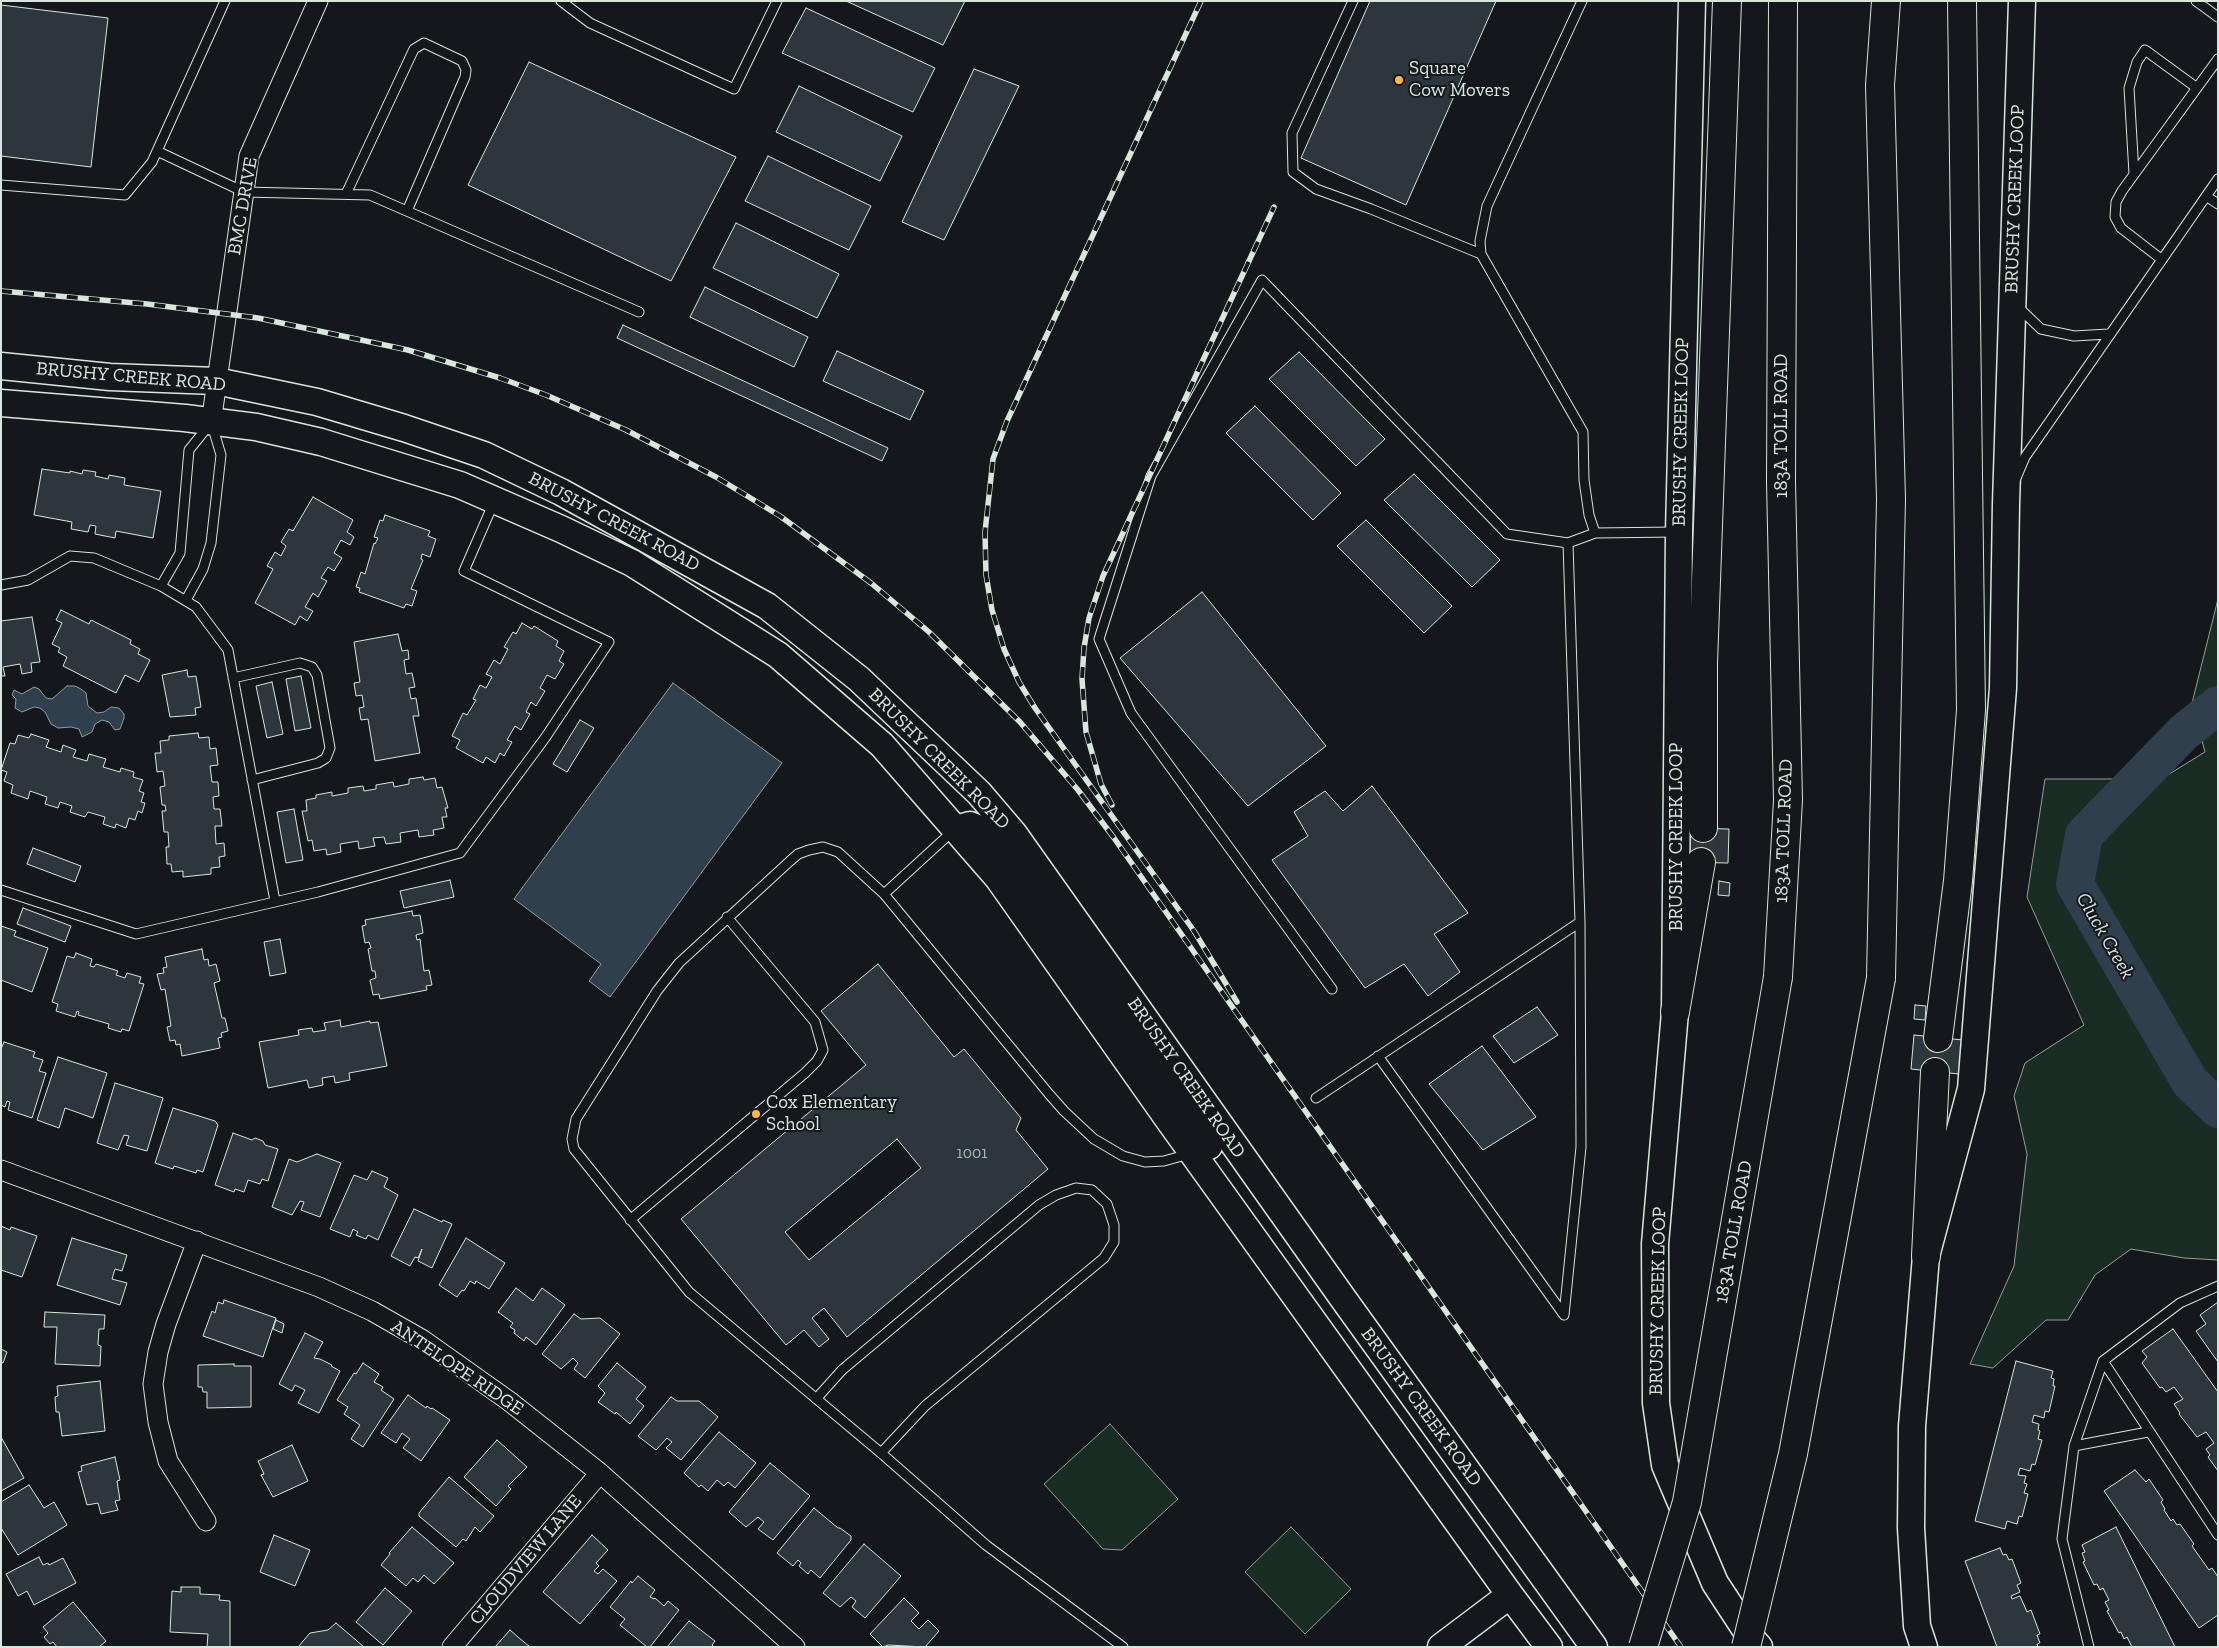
<!DOCTYPE html>
<html>
<head>
<meta charset="utf-8">
<style>
  body { margin:0 }
  #map { position:relative; width:2219px; height:1648px; overflow:hidden; background:#14181c; font-family:"Zilla Slab",serif }
  canvas { display:block }
  .frame { position:absolute; inset:0; border:2px solid #d8e6dc; pointer-events:none }
</style>
</head>
<body>
<div id="map">
<canvas width="2219" height="1648"></canvas>
<div class="frame"></div>
</div>
<script>
const c = document.querySelector('canvas').getContext('2d');
c.lineJoin = 'round';
function fillPath(path, color) {
  c.fillStyle = color;
  c.fill(path, 'evenodd');
}
function toPath(rows) {
  const path = new Path2D();
  for (const r of rows) {
    path.moveTo(r[0], r[1]);
    for (let i = 2; i < r.length; i += 2) path.lineTo(r[i], r[i + 1]);
  }
  return path;
}
function stroke(path, color, width, dash) {
  c.strokeStyle = color;
  c.lineWidth = width;
  c.lineCap = dash ? 'butt' : 'round';
  c.setLineDash(dash || []);
  c.stroke(path);
}
function drawText(font, color, halo, rows, align = 'center') {
  c.font = font + ' "Zilla Slab",serif';
  c.lineWidth = 4;
  c.setLineDash([]);
  c.textBaseline = 'middle';
  c.strokeStyle = halo;
  c.fillStyle = color;
  for (const [text, x, y, turn = 0] of rows) {
    c.save();
    c.translate(x, y);
    c.rotate((+turn || 0) * Math.PI / 180);
    c.textAlign = isNaN(turn) ? turn : align;
    if (halo) c.strokeText(text, 0, 0);
    c.fillText(text, 0, 0);
    c.restore();
  }
}
const green = toPath([
  [2218,599,2218,1260,2184,1258,2131,1249,2095,1275,2068,1320,2046,1320,1993,1368,1970,1364,2014,1266,2027,1154,2014,1096,2025,1063,2084,1025,2027,897,2045,779,2161,779,2205,752,2192,703,2218,599],
  [1110,1424,1178,1499,1122,1550,1103,1549,1044,1484,1110,1424],
  [1291,1527,1351,1589,1305,1634,1245,1572,1291,1527]
]);
const water = toPath([
  [673,683,782,763,610,997,589,981,601,964,514,899,673,683],
  [67,686,75,686,81,689,86,693,88,706,97,713,104,712,111,707,119,708,124,714,124,718,120,729,115,730,109,722,102,720,95,724,92,732,82,737,79,729,71,727,58,728,51,724,45,712,40,708,34,707,22,712,15,708,16,699,12,695,14,690,22,694,34,687,39,689,46,698,52,699,67,686]
]);
const river = toPath([
  [2218,705,2184,732,2084,835,2075,884,2190,1082,2218,1109]
]);
const building = toPath([
  [846,1,965,1,943,45,846,1],
  [1370,1,1496,1,1406,205,1301,158,1370,1],
  [1,5,108,18,91,167,1,156,1,5],
  [806,8,935,68,913,112,782,53,806,8],
  [529,62,736,157,671,281,468,185,529,62],
  [974,69,1019,86,944,240,902,222,974,69],
  [799,86,902,136,880,181,776,132,799,86],
  [768,156,871,206,849,250,745,201,768,156],
  [736,223,839,274,817,318,713,268,736,223],
  [705,287,808,337,794,367,690,317,705,287],
  [623,325,888,448,882,461,617,338,623,325],
  [837,351,924,391,910,420,823,381,837,351],
  [1299,352,1385,439,1356,466,1269,379,1299,352],
  [1255,406,1341,493,1313,520,1226,433,1255,406],
  [42,469,70,473,70,471,82,474,83,470,96,472,95,476,108,479,109,475,125,478,124,485,161,491,153,538,116,531,115,538,95,534,96,526,90,525,88,532,71,529,72,522,34,515,42,469],
  [1414,474,1500,560,1472,587,1384,500,1414,474],
  [313,497,353,520,347,532,354,537,350,545,341,540,334,553,342,558,334,571,328,567,321,578,327,581,318,597,313,593,305,607,313,611,307,621,300,616,295,625,255,603,273,569,267,566,275,552,281,556,286,546,281,542,289,529,293,531,313,497],
  [385,515,430,531,428,536,436,539,430,557,422,554,421,559,423,560,411,589,417,591,412,606,406,604,404,608,359,592,360,588,356,587,361,572,365,574,374,543,375,544,378,538,374,537,380,520,383,521,385,515],
  [1366,520,1452,606,1424,633,1337,546,1366,520],
  [1202,592,1326,746,1248,806,1120,658,1202,592],
  [61,610,89,624,91,620,131,640,130,644,140,649,138,654,150,660,139,682,125,675,116,693,63,666,67,657,58,652,60,648,52,644,62,623,56,620,61,610],
  [32,617,40,662,31,663,32,672,22,674,20,664,3,667,5,676,1,676,1,621,32,617],
  [522,623,532,629,534,626,558,641,556,646,564,651,559,661,564,664,555,679,547,675,540,688,545,691,536,706,531,702,526,712,530,714,521,730,515,726,507,740,512,742,504,756,500,753,495,763,486,757,483,763,456,748,460,740,452,736,463,713,467,715,476,700,473,699,480,685,486,688,492,677,486,674,494,660,500,664,508,649,504,647,513,632,516,634,522,623],
  [398,634,402,651,408,650,409,659,404,660,406,674,412,673,415,687,409,688,411,699,416,698,419,716,413,716,420,753,375,761,368,719,361,720,359,708,364,707,362,695,356,696,354,683,360,682,354,642,398,634],
  [187,670,188,677,196,676,201,707,195,708,196,715,170,717,162,675,187,670],
  [301,676,311,728,295,731,286,679,301,676],
  [272,682,283,734,267,738,256,686,272,682],
  [580,720,594,728,567,772,553,764,580,720],
  [198,733,199,738,209,737,210,749,216,748,218,765,210,766,212,782,218,782,219,796,213,797,214,809,220,809,222,826,215,826,216,844,224,843,225,856,219,857,220,867,211,868,211,874,183,877,183,871,172,872,171,864,167,864,166,847,169,847,168,832,164,832,162,811,166,811,165,805,162,805,160,787,165,786,163,771,157,772,155,753,161,753,160,741,169,740,169,736,198,733],
  [31,734,49,740,46,747,61,752,63,745,76,750,73,757,87,761,89,754,106,759,103,767,120,772,121,768,134,772,133,777,143,780,139,791,144,793,141,802,145,803,142,813,138,811,135,820,129,818,126,828,116,824,115,828,103,824,105,817,88,812,85,817,70,812,72,806,60,802,58,808,45,804,47,797,30,791,28,799,11,793,13,785,4,781,7,772,1,770,10,743,15,744,18,735,29,738,31,734],
  [423,777,424,780,435,778,437,788,442,787,448,808,445,808,447,817,442,817,444,828,433,830,434,835,419,837,418,830,400,833,401,842,386,844,384,837,373,838,375,846,359,849,358,841,340,844,341,852,327,855,326,849,314,851,312,840,308,841,302,811,307,811,306,800,316,798,316,795,332,792,332,796,348,793,348,788,363,786,364,791,376,789,376,785,393,782,394,787,409,784,409,779,423,777],
  [1372,786,1468,913,1434,934,1460,972,1428,996,1404,964,1365,988,1272,860,1308,836,1294,812,1325,791,1343,811,1372,786],
  [294,809,303,860,286,863,277,812,294,809],
  [1680,828,1729,829,1728,863,1680,862,1680,828],
  [33,848,81,866,75,882,27,864,33,848],
  [450,880,454,897,404,908,400,891,450,880],
  [1719,881,1730,883,1729,896,1718,895,1719,881],
  [23,908,71,926,65,942,17,924,23,908],
  [412,911,413,916,420,915,423,933,416,935,417,940,420,939,424,971,429,970,432,985,426,986,427,990,380,999,379,994,373,995,370,980,376,978,375,971,372,971,368,949,371,948,369,942,365,943,362,926,366,925,365,920,412,911],
  [1,926,16,931,14,936,48,948,32,992,1,980,1,926],
  [280,939,286,973,270,976,264,942,280,939],
  [202,949,204,960,208,959,209,966,216,964,220,981,214,983,222,1018,225,1018,228,1031,221,1033,222,1037,218,1038,220,1048,182,1056,180,1044,176,1045,175,1040,170,1041,167,1027,171,1026,165,989,161,990,157,974,164,973,163,968,167,967,165,957,202,949],
  [76,953,92,959,90,966,94,967,96,964,118,971,116,975,125,978,127,973,141,977,139,983,144,984,129,1031,122,1029,121,1032,108,1028,109,1024,78,1015,79,1012,77,1011,75,1017,56,1011,58,1004,52,1002,67,956,74,958,76,953],
  [878,964,954,1057,964,1049,1021,1118,1016,1130,1048,1169,847,1337,824,1308,812,1318,829,1339,819,1347,804,1330,786,1345,681,1219,866,1065,821,1011,878,964],
  [897,1139,921,1168,809,1260,785,1232,897,1139],
  [1915,1005,1926,1006,1925,1020,1914,1019,1915,1005],
  [1537,1007,1558,1035,1514,1063,1493,1036,1537,1007],
  [340,1020,341,1027,370,1021,370,1023,378,1022,387,1066,349,1073,350,1080,335,1083,334,1076,322,1078,323,1085,309,1088,307,1080,268,1088,259,1042,299,1035,298,1030,312,1028,313,1032,326,1030,324,1023,340,1020],
  [1914,1035,1963,1040,1959,1074,1911,1069,1914,1035],
  [4,1042,35,1052,33,1057,43,1060,39,1071,46,1073,32,1118,8,1110,10,1102,7,1101,5,1107,1,1105,1,1049,4,1042],
  [1482,1046,1536,1117,1483,1150,1429,1084,1482,1046],
  [58,1057,107,1073,93,1118,65,1108,59,1128,37,1120,58,1057],
  [115,1083,163,1098,147,1151,126,1145,129,1136,124,1135,118,1150,97,1143,115,1083],
  [173,1108,215,1121,218,1125,203,1172,197,1170,196,1173,174,1166,173,1169,155,1163,173,1108],
  [233,1133,252,1140,255,1138,263,1141,265,1145,278,1149,268,1181,262,1179,260,1184,248,1180,244,1192,235,1189,234,1192,215,1185,233,1133],
  [317,1154,341,1163,320,1217,301,1210,304,1202,300,1201,292,1215,272,1207,289,1159,297,1162,317,1154],
  [372,1171,388,1178,384,1187,398,1195,378,1240,368,1235,366,1239,356,1235,358,1232,353,1229,350,1237,330,1229,354,1175,367,1180,372,1171],
  [414,1209,442,1222,443,1220,452,1224,432,1268,418,1261,422,1249,418,1258,415,1257,410,1266,391,1256,414,1209],
  [1,1226,10,1230,11,1227,37,1236,22,1277,1,1270,1,1226],
  [72,1238,127,1255,122,1271,115,1269,112,1279,127,1283,120,1305,57,1285,72,1238],
  [466,1238,505,1263,489,1289,476,1281,475,1284,470,1281,464,1291,462,1290,457,1297,439,1285,466,1238],
  [516,1288,533,1301,542,1288,565,1305,536,1345,526,1337,524,1341,514,1333,515,1330,510,1327,513,1323,498,1312,516,1288],
  [224,1300,276,1318,263,1357,203,1336,212,1311,215,1313,218,1302,223,1304,224,1300],
  [2218,1302,2218,1362,2196,1331,2206,1324,2200,1315,2218,1302],
  [45,1312,105,1315,104,1329,99,1329,98,1343,98,1345,101,1346,100,1366,55,1364,57,1327,44,1327,45,1312],
  [574,1314,581,1319,600,1318,620,1334,585,1378,574,1369,578,1363,573,1358,561,1369,542,1354,574,1314],
  [276,1320,284,1324,282,1333,273,1329,276,1320],
  [2173,1329,2218,1392,2218,1471,2208,1457,2210,1455,2206,1449,2214,1443,2206,1432,2197,1437,2179,1414,2180,1413,2174,1404,2183,1399,2174,1387,2166,1392,2162,1387,2160,1388,2142,1363,2147,1357,2142,1351,2173,1329],
  [305,1333,323,1342,314,1358,320,1359,332,1365,331,1366,340,1371,319,1413,298,1403,305,1390,295,1385,292,1391,279,1384,305,1333],
  [1,1349,7,1352,3,1363,1,1362,1,1349],
  [2016,1361,2053,1371,2051,1378,2054,1379,2053,1386,2055,1386,2049,1412,2045,1411,2044,1418,2034,1415,2032,1422,2039,1424,2038,1430,2040,1431,2038,1439,2042,1440,2035,1465,2032,1464,2030,1471,2020,1468,2018,1475,2026,1476,2024,1483,2027,1484,2024,1493,2028,1494,2022,1517,2019,1516,2017,1524,2007,1521,2005,1529,1975,1521,2016,1361],
  [363,1363,379,1374,374,1382,383,1387,381,1390,394,1399,363,1447,351,1439,360,1425,344,1414,348,1407,337,1400,354,1373,356,1374,363,1363],
  [617,1363,646,1387,636,1399,644,1406,630,1424,616,1412,615,1414,598,1402,605,1393,598,1386,617,1363],
  [234,1364,234,1366,251,1366,251,1407,207,1408,207,1392,203,1392,202,1387,198,1387,198,1365,234,1364],
  [100,1381,105,1431,62,1436,59,1412,56,1412,55,1397,58,1396,57,1386,100,1381],
  [408,1395,426,1408,427,1406,431,1409,432,1408,450,1420,421,1461,403,1448,410,1439,402,1433,396,1443,381,1433,408,1395],
  [671,1397,677,1401,699,1401,718,1417,681,1460,666,1448,672,1442,667,1438,656,1450,638,1436,671,1397],
  [719,1432,756,1463,735,1488,728,1482,724,1486,717,1480,708,1491,701,1485,699,1487,684,1473,719,1432],
  [1,1437,24,1478,1,1491,1,1437],
  [497,1440,527,1467,508,1486,511,1489,496,1506,464,1477,497,1440],
  [292,1445,308,1481,273,1497,261,1475,264,1474,258,1461,292,1445],
  [115,1457,120,1480,117,1481,120,1500,115,1501,118,1510,101,1514,98,1503,87,1505,78,1472,82,1471,81,1466,115,1457],
  [770,1463,810,1496,773,1540,758,1529,764,1522,758,1517,746,1527,729,1512,770,1463],
  [2135,1470,2146,1482,2149,1479,2163,1500,2161,1502,2165,1509,2164,1510,2171,1521,2173,1519,2177,1525,2180,1524,2194,1544,2192,1546,2209,1570,2212,1568,2218,1577,2218,1615,2199,1628,2104,1491,2135,1470],
  [449,1477,494,1516,480,1532,475,1527,466,1541,463,1539,456,1547,419,1516,419,1513,449,1477],
  [29,1485,44,1508,54,1502,67,1525,18,1555,1,1528,1,1502,29,1485],
  [814,1508,838,1528,840,1528,851,1536,851,1540,820,1578,811,1570,808,1574,799,1566,801,1563,798,1560,793,1566,777,1553,814,1508],
  [412,1527,454,1563,434,1584,424,1575,418,1582,413,1578,406,1586,381,1565,390,1554,389,1553,412,1527],
  [2116,1527,2175,1647,2132,1647,2127,1637,2124,1639,2121,1632,2119,1633,2107,1611,2109,1610,2105,1602,2109,1600,2103,1588,2100,1590,2097,1584,2094,1585,2083,1562,2085,1561,2082,1553,2085,1552,2082,1545,2116,1527],
  [274,1535,310,1550,295,1586,260,1572,274,1535],
  [592,1535,608,1550,596,1563,599,1566,594,1571,598,1574,603,1569,617,1581,580,1624,543,1592,592,1535],
  [864,1544,901,1576,865,1618,852,1607,856,1601,851,1597,840,1607,823,1593,864,1544],
  [2000,1548,2003,1555,2006,1554,2009,1560,2012,1559,2021,1583,2017,1585,2020,1592,2011,1596,2012,1599,2020,1596,2027,1612,2031,1610,2040,1634,2037,1635,2040,1643,2037,1644,2038,1647,1997,1647,1965,1561,2000,1548],
  [39,1557,43,1565,48,1563,49,1565,63,1558,76,1583,34,1605,27,1591,18,1596,6,1574,39,1557],
  [638,1576,655,1590,650,1597,654,1599,655,1598,664,1606,668,1601,679,1610,650,1647,647,1647,620,1625,625,1619,610,1607,631,1581,632,1583,638,1576],
  [181,1587,200,1587,200,1594,220,1595,219,1600,230,1601,230,1647,207,1647,208,1634,170,1632,172,1591,181,1592,181,1587],
  [385,1588,412,1611,383,1645,356,1622,385,1588],
  [904,1598,919,1613,911,1621,919,1629,928,1620,939,1631,925,1647,888,1645,883,1647,870,1634,904,1598],
  [73,1602,106,1641,99,1647,57,1647,53,1642,50,1644,44,1637,48,1633,43,1627,73,1602],
  [689,1621,715,1641,712,1645,714,1647,667,1647,689,1621],
  [336,1623,364,1647,298,1647,310,1633,328,1630,336,1623],
  [510,1630,518,1637,530,1647,495,1647,510,1630]
]);
const highwayTunnel = toPath([
  [1701,862,1703,828],
  [1935,1072,1938,1038]
]);
const lane = toPath([
  [561,1,590,23,734,89,777,1],
  [1353,1,1292,133,1293,172,1316,189,1371,209,1481,254],
  [1582,1,1487,206,1480,241,1481,254,1583,432,1584,480,1589,515,1595,533],
  [2196,1,2218,17],
  [157,151,244,192,370,195,639,312],
  [2134,174,2129,88,2137,62,2145,50,2197,88],
  [1,185,125,195,152,162,225,1],
  [346,194,414,49,424,43,462,61,466,70,465,77,407,211],
  [2206,196,2218,204],
  [2161,259,2121,228,2115,217,2116,202,2122,191,2218,59],
  [2018,307,2041,329,2074,336,2108,334],
  [2016,478,2025,457,2218,179],
  [1,585,28,580,70,556,94,558,161,586,196,607,228,650,275,901],
  [161,586,180,553,189,450,210,424],
  [186,600,203,569,211,543,221,455,212,425],
  [233,678,300,663,312,667,317,675,330,748,326,758,318,763,252,780],
  [954,830,884,894,1049,1094,1064,1111,1094,1139,1123,1156,1145,1162,1164,1161,1189,1154],
  [1,890,136,934,318,892,460,853,545,738,609,642,464,571,494,502],
  [884,894,838,852,823,847,809,850,798,854,790,861,679,963,657,991,576,1119,572,1139,574,1149,689,1292,881,1453,986,1545,1123,1647],
  [1332,989,1131,713,1099,639,1151,476,1262,280,1507,534,1568,543],
  [1378,1056,1564,1315,1581,1147,1580,922,1568,543,1595,533,1676,532],
  [1316,1098,1580,922],
  [630,1220,805,1073,817,1061,823,1050,815,1022,727,917],
  [2103,1361,2218,1535],
  [816,1399,842,1370,1039,1205,1056,1195,1076,1188,1092,1190,1107,1204,1114,1225,1114,1242,1104,1258,925,1406,881,1453],
  [2074,1446,2148,1432],
  [2089,1647,2062,1539,2074,1446,2103,1361,2180,1303,2218,1286]
]);
const street = toPath([
  [211,423,249,156,318,1],
  [1,1170,319,1287,372,1311,423,1340,509,1401,600,1473,795,1647],
  [197,1241,166,1324,158,1352,153,1384,158,1422,168,1461,206,1521],
  [452,1647,600,1473]
]);
const secondary = toPath([
  [1692,1,1679,532,1675,1012,1655,1244,1656,1403,1665,1465,1715,1583,1751,1638,1759,1647],
  [1,366,110,377,216,381,317,402,404,428,484,455,561,492,767,606,859,679,979,793,1014,834,1342,1297,1594,1647],
  [1,403,185,418,256,427,321,442,460,485,561,529,632,563,778,655,882,745,998,878,1168,1119,1510,1595,1549,1647],
  [956,829,970,825,982,830,998,846,1033,893,1209,1146],
  [1441,1647,1510,1595],
  [1924,1647,1917,1626,1911,1528,1912,1426,1926,1256,1971,1089,2003,688,2006,504,2022,1]
]);
const highway = toPath([
  [1703,828,1703,663,1727,1],
  [1778,977,1788,800,1781,482,1783,1],
  [1881,978,1891,499,1880,85,1886,1],
  [1675,1012,1701,862],
  [1938,1038,1958,881,1971,710,1962,1],
  [1926,1256,1935,1072]
]);
const rail = toPath([
  [1201,1,1007,421,993,459,985,532,986,575,992,610,1004,649,1019,682,1035,708,1194,931,1237,1002],
  [1,291,147,304,258,318,408,350,500,378,546,395,626,430,716,477,780,516,871,583,929,632,1020,722,1078,790,1114,838,1681,1647],
  [1112,805,1101,784,1086,732,1082,679,1084,648,1089,618,1103,576,1274,207]
]);
const highwayBridge = toPath([
  [1643,1647,1687,1502,1778,977],
  [1746,1647,1793,1454,1881,978]
]);
const markers = [
  [1399,80,5,"#ffb74d"],
  [756,1114,5,"#ffb74d"]
];
const numberNames = [
  ["1001",972,1153]
];
const poiNames = [
  ["Square",1409,69],
  ["Cow Movers",1409,91],
  ["Cox Elementary",766,1103],
  ["School",766,1125]
];
const streetNames = [
  ["BRUSHY CREEK LOOP",2015,199,-88],
  ["BMC DRIVE",243,206,-80],
  ["BRUSHY CREEK ROAD",131,377,5],
  ["183A TOLL ROAD",1782,426,-90],
  ["BRUSHY CREEK LOOP",1681,432,-89],
  ["BRUSHY CREEK ROAD",614,522,28],
  ["BRUSHY CREEK ROAD",939,759,45],
  ["183A TOLL ROAD",1784,831,-88],
  ["BRUSHY CREEK LOOP",1677,837,-90],
  ["BRUSHY CREEK ROAD",1186,1078,55],
  ["183A TOLL ROAD",1734,1232,-80],
  ["BRUSHY CREEK LOOP",1658,1301,-89],
  ["ANTELOPE RIDGE",457,1368,34],
  ["BRUSHY CREEK ROAD",1421,1407,54],
  ["CLOUDVIEW LANE",526,1560,-50]
];
const waterNames = [
  ["Cluck Creek",2105,936,60]
];
fillPath(green, '#1a2d24');
stroke(green, '#939e99', 1);
fillPath(water, '#2f3f4d');
stroke(water, '#939e99', 1);
stroke(river, '#2f3f4d', 38);
fillPath(building, '#2c363c');
stroke(building, '#d8e6dc', 1);
stroke(highwayTunnel, '#313739', 28, [28, 14]);
stroke(lane, '#d8e6dc', 11);
stroke(street, '#d8e6dc', 21);
stroke(secondary, '#d8e6dc', 29);
stroke(highway, '#d8e6dc', 30);
stroke(lane, '#14181c', 9);
stroke(street, '#14181c', 19);
stroke(secondary, '#14181c', 26);
stroke(highway, '#14181c', 28);
stroke(rail, '#d8e6dc', 5.5);
stroke(rail, '#14181c', 4, [11]);
stroke(highwayBridge, '#d8e6dc', 30, []);
stroke(highwayBridge, '#14181c', 28);
for (const [x, y, r, color] of markers) {
  const dot = new Path2D();
  dot.arc(x, y, r, 0, 2 * Math.PI);
  c.fillStyle = color;
  c.fill(dot);
  stroke(dot, '#14181c', 2);
}
drawText('16px', '#adbab4', null, numberNames);
drawText('19px', '#d8e6dc', '#14181c', poiNames, 'left');
drawText('19px', '#d8e6dc', '#14181c', streetNames);
drawText('italic 20px', '#d8e6dc', '#14181c', waterNames);
</script>
</body>
</html>
